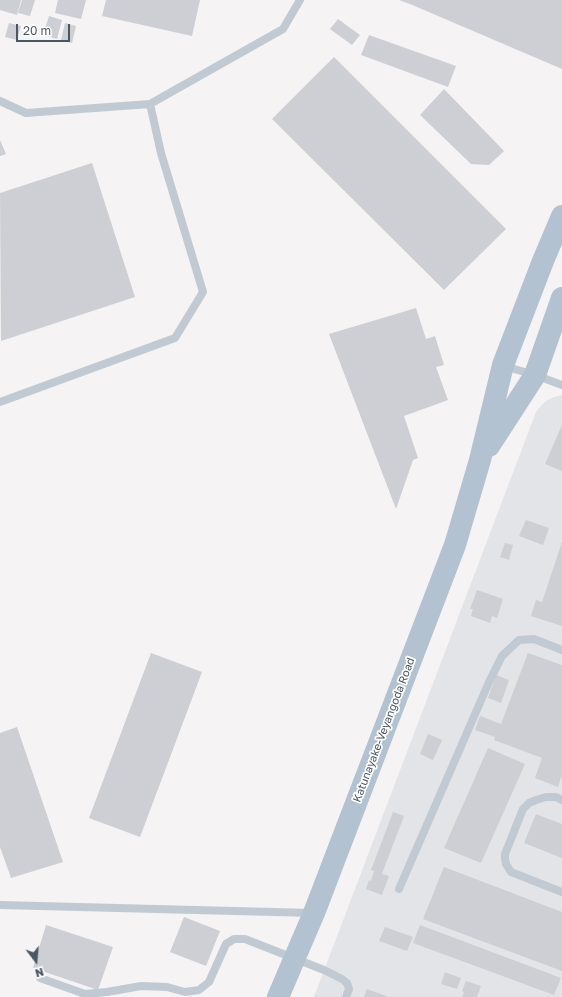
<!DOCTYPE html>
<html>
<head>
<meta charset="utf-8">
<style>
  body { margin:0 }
  #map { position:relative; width:562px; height:997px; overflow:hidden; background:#f5f3f3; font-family:"Golos Text",sans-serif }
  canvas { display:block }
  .north { position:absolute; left:16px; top:941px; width:40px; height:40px; -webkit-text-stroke:3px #fff; paint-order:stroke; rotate:164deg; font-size:11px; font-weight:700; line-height:16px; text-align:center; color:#4a5661 }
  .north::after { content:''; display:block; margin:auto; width:14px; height:18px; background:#4a5661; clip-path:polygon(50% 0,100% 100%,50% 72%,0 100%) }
  .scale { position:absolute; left:16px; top:24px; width:54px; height:18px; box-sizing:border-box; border:2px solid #4a5661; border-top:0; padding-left:5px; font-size:12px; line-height:14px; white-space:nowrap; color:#4a5661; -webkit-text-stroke:3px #fff; paint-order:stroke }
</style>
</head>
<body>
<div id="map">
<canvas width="562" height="997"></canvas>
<div class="north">N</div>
<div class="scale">20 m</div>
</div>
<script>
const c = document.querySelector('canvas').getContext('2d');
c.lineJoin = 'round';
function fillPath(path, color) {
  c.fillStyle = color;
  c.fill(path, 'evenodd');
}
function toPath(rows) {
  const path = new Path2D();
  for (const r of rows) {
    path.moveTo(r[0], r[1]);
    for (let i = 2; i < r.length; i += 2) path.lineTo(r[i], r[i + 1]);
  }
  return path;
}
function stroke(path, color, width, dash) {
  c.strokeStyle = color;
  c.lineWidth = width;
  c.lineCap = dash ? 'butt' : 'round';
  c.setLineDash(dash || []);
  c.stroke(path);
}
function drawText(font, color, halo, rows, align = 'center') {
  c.font = font + ' "Golos Text",sans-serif';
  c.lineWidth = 3.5;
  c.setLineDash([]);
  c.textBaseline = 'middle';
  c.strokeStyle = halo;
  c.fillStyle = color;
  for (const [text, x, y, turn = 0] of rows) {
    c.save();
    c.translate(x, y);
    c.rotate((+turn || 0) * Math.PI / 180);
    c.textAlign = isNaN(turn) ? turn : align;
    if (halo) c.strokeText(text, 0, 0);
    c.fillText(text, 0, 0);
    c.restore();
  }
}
const airport = toPath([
  [562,395,562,997,314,997,536,412,540,407,546,401,554,397]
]);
const building = toPath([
  [0,0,21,0,17,15,0,10],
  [22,0,35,0,30,16,18,13],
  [58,0,86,0,81,19,55,13],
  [106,0,200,0,192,36,102,16],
  [399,0,562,0,562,69,410,4],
  [49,16,62,20,57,39,43,35],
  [338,19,360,35,352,45,330,29],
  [9,23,21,26,17,40,5,37],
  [65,23,76,26,72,43,61,40],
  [369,35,456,66,448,87,361,55],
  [334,57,506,229,444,290,272,119],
  [444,89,504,151,489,165,471,164,420,115],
  [0,140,6,154,0,156],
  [92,163,135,297,1,341,0,193],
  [416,308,426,339,435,336,444,365,436,367,448,400,404,416,418,458,413,460,396,509,329,334],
  [562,425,562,471,545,464],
  [526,520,549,528,543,545,519,536],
  [562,542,562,626,531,616,536,600,542,602],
  [505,543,513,545,509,560,500,557],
  [477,590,503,599,497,618,492,616,490,623,471,616,473,609,470,609],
  [151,653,202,672,140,837,89,818],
  [528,653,562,665,562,775,558,787,535,778,542,758,494,740,495,737,475,730,480,716,501,724],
  [496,675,509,680,501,703,488,698],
  [17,727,63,862,11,878,0,847,0,733],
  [428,734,442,740,433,760,420,754],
  [488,748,525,764,481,863,444,848],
  [393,812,404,816,382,874,389,876,382,895,366,889,369,880,371,881,374,871,371,870],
  [536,814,562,824,562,858,524,843],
  [444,867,562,912,562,971,423,919],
  [184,917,220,931,206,966,170,952],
  [46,925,113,947,98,990,33,968],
  [420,925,561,978,554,995,413,943],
  [385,927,413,937,407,951,379,941],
  [445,972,461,978,457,989,441,984],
  [466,981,481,986,477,997,462,997,464,992,462,991],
  [367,989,389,997,364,997]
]);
const lane = toPath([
  [0,101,26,113,150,104,283,29,300,0],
  [504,366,535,375,562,385],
  [0,402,175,338,203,292,161,153,150,104],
  [562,800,556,797,546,797,536,800,529,803,523,809,505,854,505,859,506,864,511,872,562,892],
  [399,889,489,682,502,656,519,640,534,639,562,650],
  [0,905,313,913],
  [40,978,85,994,107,992,141,986,167,987,185,992,199,990,209,982,226,944,234,939,245,939,324,970,342,979,347,983,349,989,346,997]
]);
const primary = toPath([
  [489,446,535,375,562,298],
  [278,997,314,913,455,545,480,460,503,365,543,261,562,216]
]);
const streetNames = [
  ["Katunayake-Veyangoda Road",384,730,-69]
];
fillPath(airport, '#e2e4e7');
fillPath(building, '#cdcfd5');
stroke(lane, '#c1cad2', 8);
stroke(primary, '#b3c2d1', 22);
drawText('11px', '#4a5661', '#fff', streetNames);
</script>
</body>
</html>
